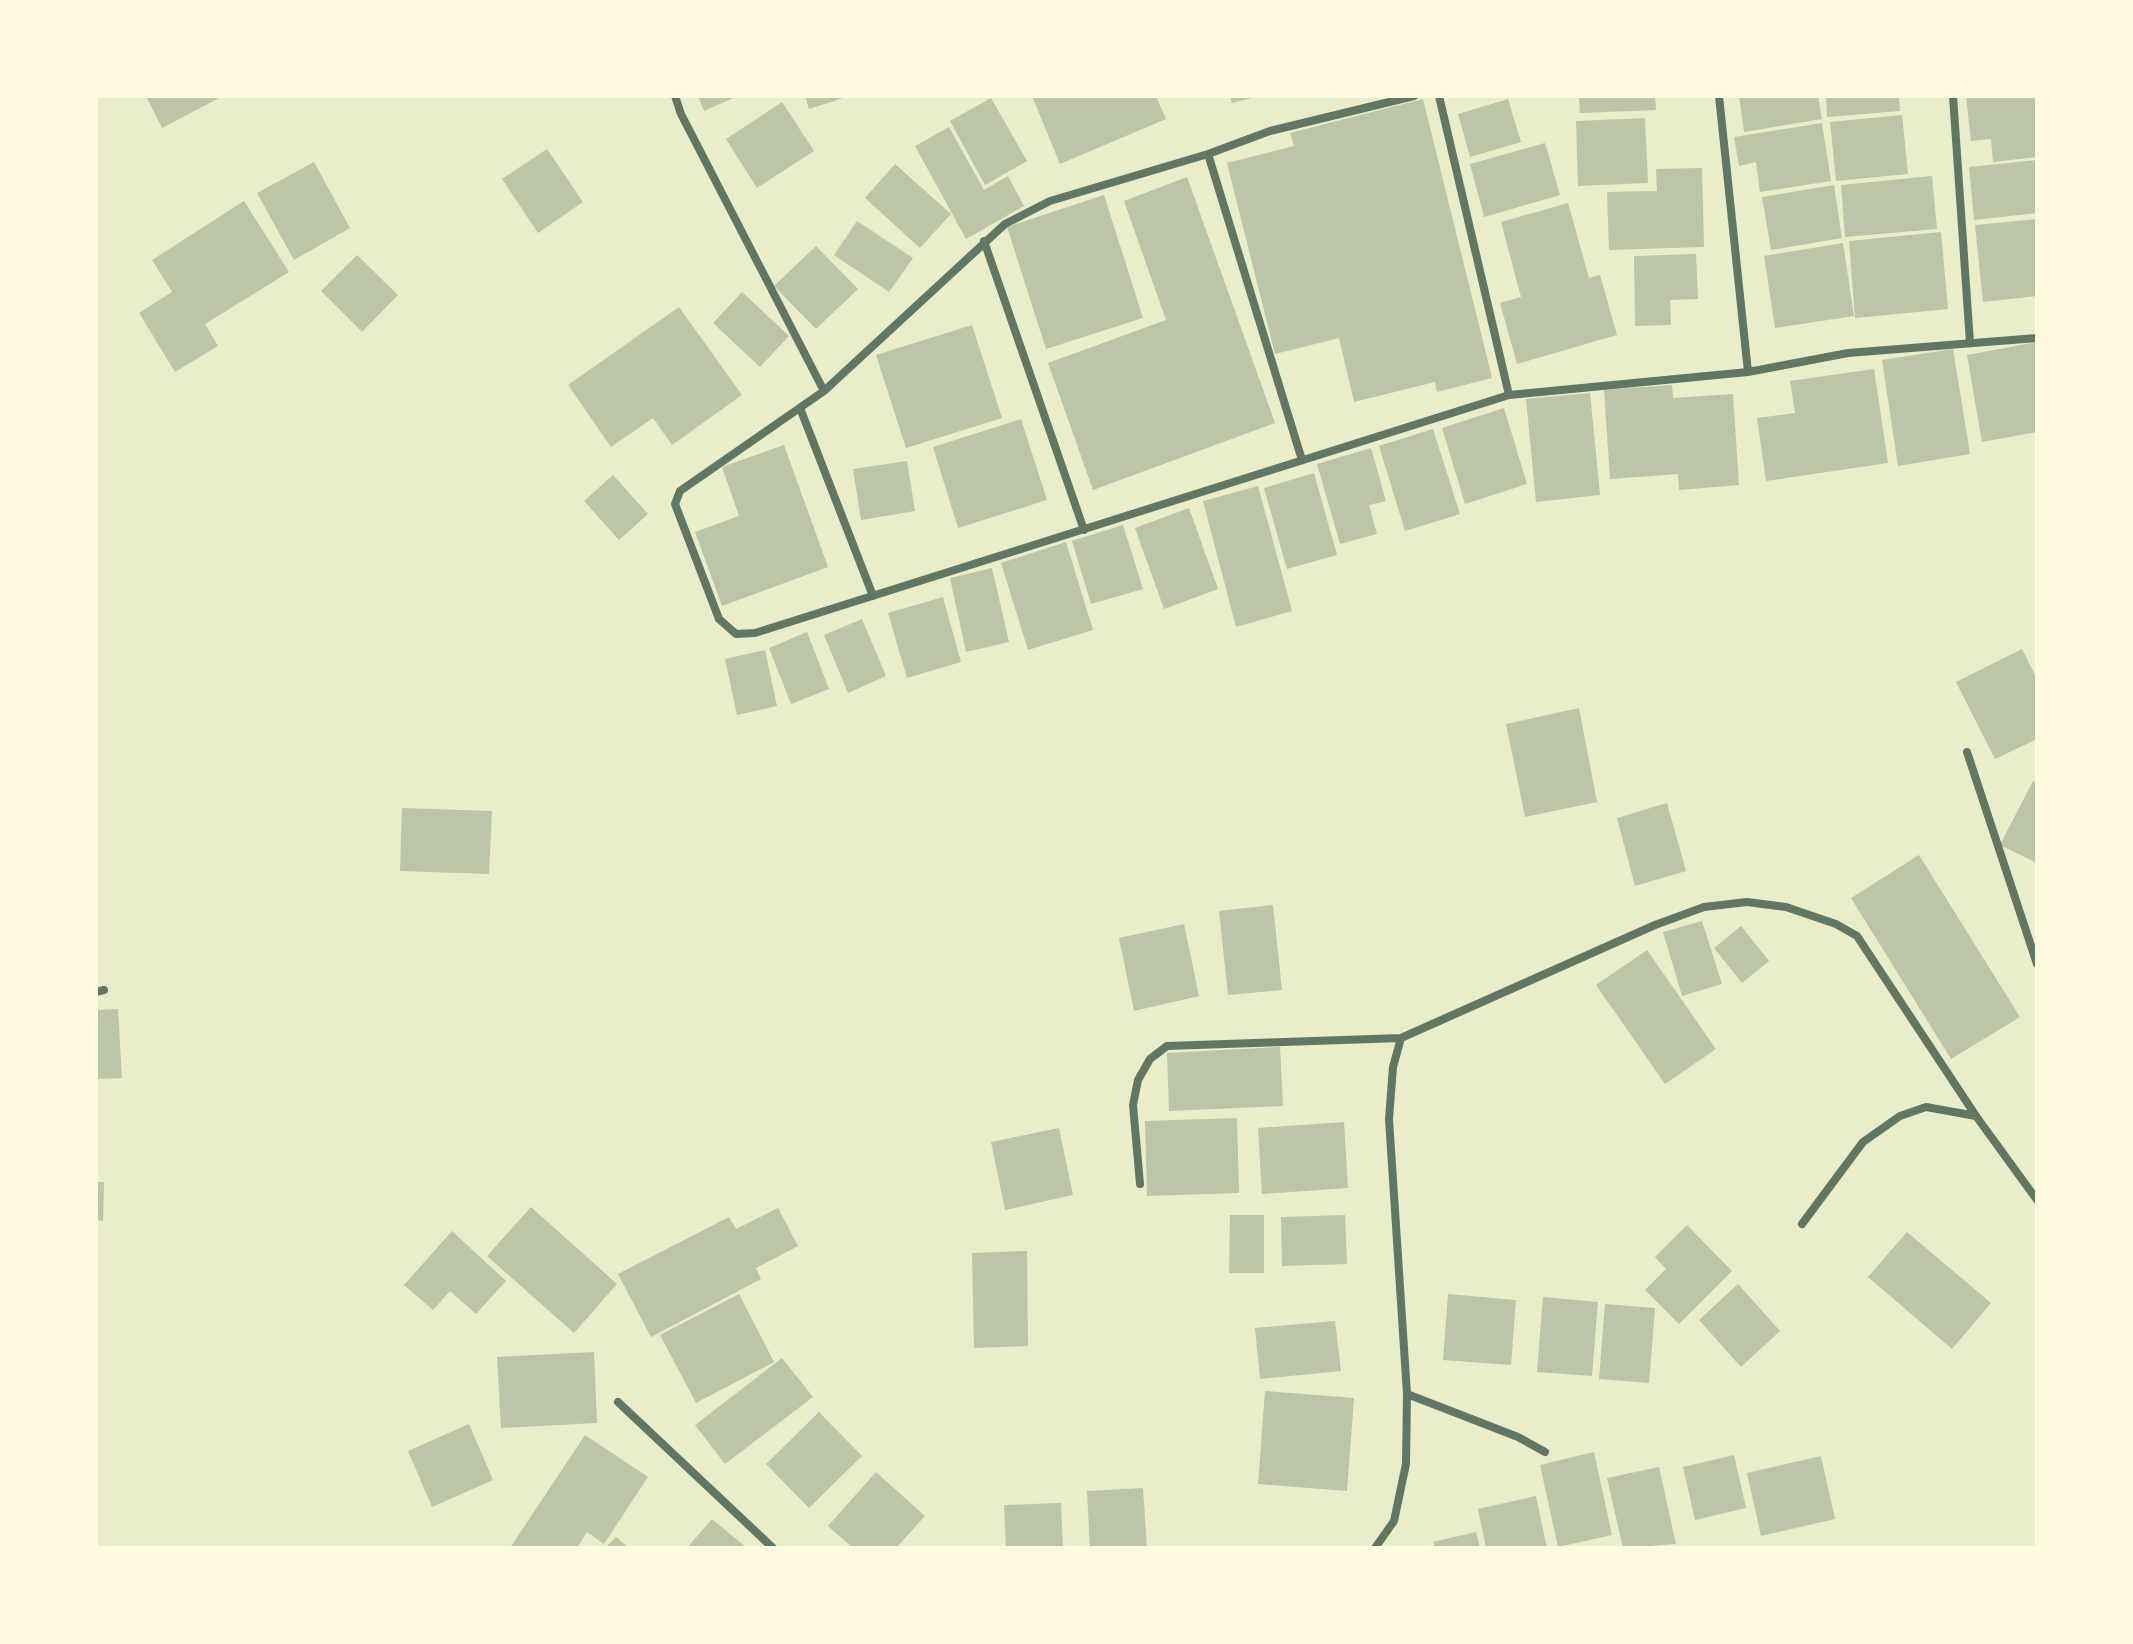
<!DOCTYPE html>
<html>
<head>
<meta charset="utf-8">
<style>
  body { margin:0 }
  #map { position:relative; width:2133px; height:1644px; overflow:hidden; background:#e9edc9; font-family:Overpass,sans-serif }
  canvas { display:block }
  .frame { position:absolute; inset:0; border:98px solid #fefae0; pointer-events:none }
</style>
</head>
<body>
<div id="map">
<canvas width="2133" height="1644"></canvas>
<div class="frame"></div>
</div>
<script>
const c = document.querySelector('canvas').getContext('2d');
c.lineJoin = 'round';
function fillPath(path, color) {
  c.fillStyle = color;
  c.fill(path, 'evenodd');
}
function toPath(rows) {
  const path = new Path2D();
  for (const r of rows) {
    path.moveTo(r[0], r[1]);
    for (let i = 2; i < r.length; i += 2) path.lineTo(r[i], r[i + 1]);
  }
  return path;
}
function stroke(path, color, width, dash) {
  c.strokeStyle = color;
  c.lineWidth = width;
  c.lineCap = dash ? 'butt' : 'round';
  c.setLineDash(dash || []);
  c.stroke(path);
}
const building = toPath([
  [146,96,223,96,162,128],
  [698,96,738,96,704,111],
  [805,96,846,96,846,97,809,109],
  [1032,96,1156,96,1166,119,1060,164],
  [1230,96,1256,96,1256,97,1232,103],
  [1579,96,1655,96,1656,110,1580,113],
  [1739,96,1818,96,1822,119,1744,132],
  [1826,96,1899,96,1900,111,1827,117],
  [1966,96,2037,96,2037,157,1993,162,1991,139,1971,141],
  [991,98,1027,161,985,185,950,121],
  [1423,99,1492,378,1437,392,1435,382,1354,402,1339,338,1275,354,1227,163,1294,146,1290,133],
  [1508,99,1521,142,1470,157,1458,114],
  [782,102,814,151,757,188,726,139],
  [1902,115,1908,174,1836,181,1830,122],
  [1645,118,1648,183,1578,186,1576,121],
  [1822,123,1831,181,1760,192,1756,162,1739,166,1734,137],
  [949,127,984,190,1008,176,1024,206,966,239,915,146],
  [1545,143,1560,195,1484,217,1470,164],
  [547,149,583,202,538,233,502,179],
  [2037,160,2037,213,1974,220,1969,167],
  [314,162,350,228,294,260,257,193],
  [895,164,951,214,920,248,865,198],
  [1702,168,1704,247,1609,250,1607,192,1657,191,1656,169],
  [1932,176,1937,229,1845,237,1841,185],
  [1187,177,1275,423,1093,490,1048,363,1166,320,1124,201],
  [1834,185,1842,238,1771,250,1762,197],
  [1104,195,1143,318,1046,349,1007,227],
  [244,201,289,272,205,324,218,346,175,372,139,313,172,292,152,260],
  [1568,203,1589,278,1600,275,1617,335,1517,364,1500,303,1521,297,1501,222],
  [2037,219,2037,296,1983,302,1975,225],
  [857,221,913,258,889,292,834,255],
  [1941,232,1948,309,1855,318,1849,241],
  [1843,243,1854,316,1775,328,1764,256],
  [816,246,858,289,816,329,774,286],
  [1696,254,1698,299,1670,300,1671,325,1635,326,1634,256],
  [357,255,398,295,362,332,321,291],
  [742,292,789,336,760,367,713,323],
  [679,307,742,395,672,445,653,418,611,447,568,385],
  [972,325,1002,418,906,448,876,355],
  [2037,342,2037,432,1982,442,1967,355],
  [1953,349,1970,454,1898,466,1882,360],
  [1874,369,1888,463,1766,481,1757,418,1795,413,1790,381],
  [1672,385,1673,398,1733,394,1739,485,1679,490,1678,474,1610,479,1604,390],
  [1590,393,1600,495,1536,502,1526,399],
  [1504,408,1527,484,1465,504,1442,428],
  [1021,419,1047,500,958,528,933,447],
  [1433,429,1460,514,1405,531,1379,446],
  [784,445,828,567,722,606,695,532,739,516,722,467],
  [1371,448,1386,501,1369,505,1377,534,1340,544,1317,464],
  [907,461,915,511,861,520,853,469],
  [1314,473,1337,555,1287,569,1264,488],
  [613,475,648,514,619,540,584,501],
  [1258,486,1292,611,1236,627,1203,501],
  [1189,508,1218,589,1164,609,1135,528],
  [1123,525,1143,589,1091,604,1072,541],
  [1066,542,1093,630,1028,650,1001,563],
  [992,568,1009,642,966,652,950,578],
  [943,597,961,662,907,678,888,613],
  [862,619,886,676,848,693,824,635],
  [807,632,829,689,791,704,769,648],
  [2022,649,2037,679,2037,739,1995,759,1956,682],
  [765,650,777,706,737,715,725,659],
  [1579,708,1597,802,1525,817,1506,724],
  [2033,781,2037,783,2037,863,2000,845],
  [1667,803,1686,871,1635,886,1617,818],
  [402,808,492,811,489,874,400,871],
  [1919,855,2020,1017,1951,1059,1851,898],
  [1273,905,1282,990,1228,995,1219,911],
  [1702,921,1722,984,1682,996,1663,932],
  [1184,924,1199,996,1134,1011,1119,938],
  [1741,926,1769,961,1742,983,1714,948],
  [1647,950,1716,1049,1665,1084,1596,985],
  [118,1009,122,1078,96,1079,96,1010],
  [1280,1047,1283,1106,1169,1111,1167,1053],
  [1237,1118,1239,1193,1147,1196,1145,1121],
  [1344,1122,1348,1188,1262,1194,1258,1128],
  [1059,1128,1073,1195,1005,1210,991,1142],
  [96,1182,104,1182,103,1221,96,1220],
  [531,1207,617,1284,574,1333,487,1256],
  [778,1208,798,1246,756,1268,761,1279,651,1337,618,1274,729,1217,736,1229],
  [1230,1215,1264,1215,1264,1273,1229,1273],
  [1345,1215,1347,1264,1282,1266,1281,1217],
  [1687,1225,1732,1271,1679,1324,1645,1290,1666,1269,1655,1257],
  [452,1231,506,1281,476,1314,450,1291,433,1310,404,1285],
  [1907,1232,1991,1303,1952,1349,1868,1277],
  [1027,1251,1028,1346,974,1348,972,1253],
  [1738,1284,1780,1331,1741,1367,1699,1320],
  [739,1294,774,1362,696,1403,660,1335],
  [1448,1294,1516,1300,1511,1365,1443,1360],
  [1543,1297,1598,1302,1592,1376,1537,1372],
  [1605,1304,1655,1308,1649,1383,1599,1379],
  [1335,1321,1341,1371,1260,1379,1255,1328],
  [594,1352,597,1423,501,1428,497,1357],
  [782,1358,813,1397,725,1464,695,1425],
  [1265,1391,1354,1398,1347,1491,1258,1484],
  [819,1412,862,1456,809,1508,766,1464],
  [469,1424,493,1480,432,1507,408,1451],
  [585,1435,648,1477,604,1544,587,1532,577,1548,510,1548],
  [1594,1452,1612,1535,1558,1547,1540,1465],
  [1734,1455,1746,1508,1695,1520,1683,1467],
  [1821,1456,1835,1519,1761,1536,1747,1473],
  [1659,1467,1676,1544,1623,1548,1607,1478],
  [876,1472,925,1516,896,1548,853,1548,828,1526],
  [1143,1488,1147,1548,1090,1548,1087,1491],
  [1536,1496,1547,1548,1486,1548,1478,1509],
  [1061,1503,1063,1548,1006,1548,1004,1505],
  [712,1519,747,1548,687,1548],
  [1476,1532,1480,1548,1435,1548,1433,1542],
  [616,1537,629,1548,605,1548]
]);
const minor = toPath([
  [675,96,681,114,824,391],
  [1414,96,1270,131,1208,154,1050,201,1005,224,824,391,680,491,675,504,719,619,736,634,755,633,1509,395,1748,372,1848,353,2037,338],
  [1439,96,1509,395],
  [1719,96,1748,372],
  [1953,96,1970,343],
  [1208,154,1302,460],
  [984,241,1084,530],
  [800,408,873,596],
  [1967,752,2037,964],
  [96,992,104,990],
  [1140,1184,1133,1105,1138,1080,1150,1059,1167,1046,1401,1038],
  [1802,1224,1863,1142,1900,1116,1926,1107,1976,1116],
  [1407,1394,1518,1437,1545,1452],
  [618,1402,773,1548],
  [1375,1548,1394,1521,1406,1464,1407,1394,1389,1119,1393,1067,1401,1038,1655,925,1704,907,1747,902,1786,907,1836,924,1857,936,1976,1116,2037,1200]
]);
fillPath(building, '#bcc5a7');
stroke(minor, '#617663', 8);
</script>
</body>
</html>
